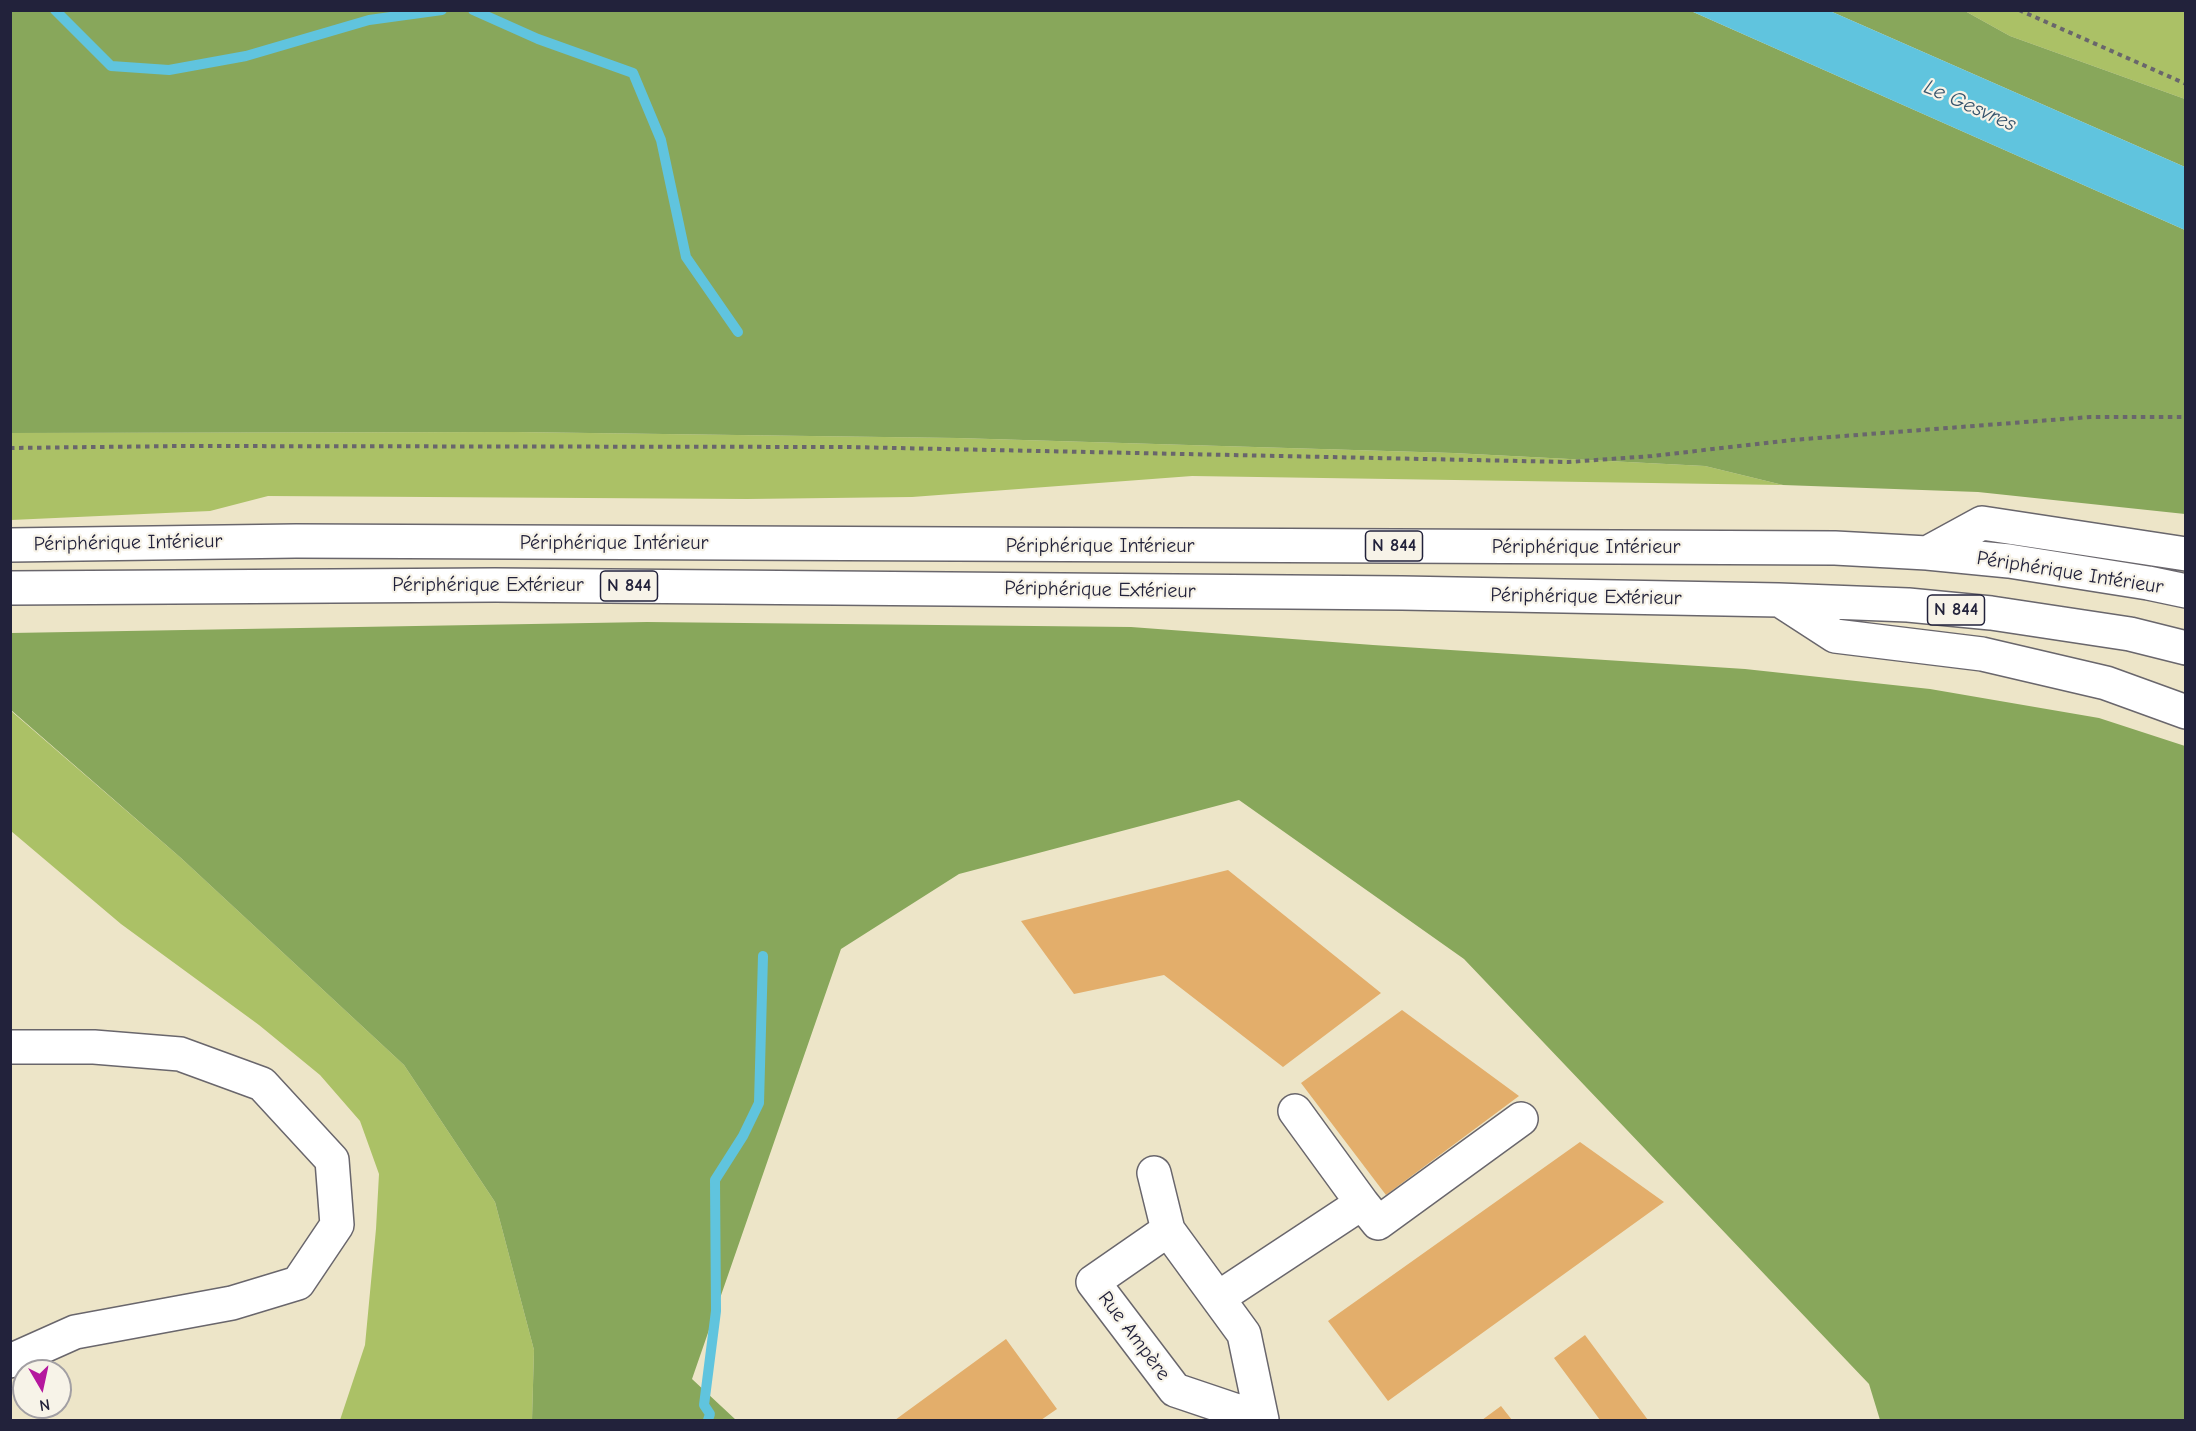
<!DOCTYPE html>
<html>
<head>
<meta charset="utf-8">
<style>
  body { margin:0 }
  #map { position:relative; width:2196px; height:1431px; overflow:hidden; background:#ede5c8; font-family:"Comic Neue",sans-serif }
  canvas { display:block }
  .frame { position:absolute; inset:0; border:12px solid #22223b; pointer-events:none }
  .north { position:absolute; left:12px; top:1359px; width:60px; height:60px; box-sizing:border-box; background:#f7f3e8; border:2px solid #a29fa3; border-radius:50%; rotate:171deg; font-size:16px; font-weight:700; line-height:24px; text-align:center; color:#22223b }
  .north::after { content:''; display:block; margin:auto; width:21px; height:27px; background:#b5179e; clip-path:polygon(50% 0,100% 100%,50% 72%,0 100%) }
</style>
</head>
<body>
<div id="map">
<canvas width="2196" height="1431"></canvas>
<div class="frame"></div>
<div class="north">N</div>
</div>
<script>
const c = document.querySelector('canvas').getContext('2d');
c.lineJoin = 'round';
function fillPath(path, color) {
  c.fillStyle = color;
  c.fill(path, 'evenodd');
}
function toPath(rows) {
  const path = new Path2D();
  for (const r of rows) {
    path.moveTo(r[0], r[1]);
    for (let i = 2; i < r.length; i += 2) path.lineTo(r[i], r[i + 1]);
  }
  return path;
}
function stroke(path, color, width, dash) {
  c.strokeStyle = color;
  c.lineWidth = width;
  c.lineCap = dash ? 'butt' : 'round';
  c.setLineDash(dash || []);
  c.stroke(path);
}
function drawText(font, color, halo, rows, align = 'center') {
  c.font = font + ' "Comic Neue",sans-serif';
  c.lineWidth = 4.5;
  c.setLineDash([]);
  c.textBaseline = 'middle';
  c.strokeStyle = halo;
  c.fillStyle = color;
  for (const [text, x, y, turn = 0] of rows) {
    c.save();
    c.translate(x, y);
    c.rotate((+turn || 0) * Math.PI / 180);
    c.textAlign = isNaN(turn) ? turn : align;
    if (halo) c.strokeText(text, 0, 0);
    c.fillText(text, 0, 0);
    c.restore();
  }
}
const green = toPath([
  [1965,11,2185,11,2185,99,2010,36],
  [516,432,957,438,1453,453,1705,466,1783,485,1192,476,912,497,747,499,268,496,210,511,11,520,10,433],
  [10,710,181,858,404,1065,495,1202,534,1350,532,1420,340,1420,365,1345,376,1229,379,1174,360,1121,320,1075,259,1025,121,924,11,831]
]);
const forest = toPath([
  [10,11,1691,11,2185,230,2185,514,1978,492,1783,485,1705,466,1453,453,957,438,516,432,11,433],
  [1830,11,1965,11,2010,36,2185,99,2185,167],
  [647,622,1131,627,1373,645,1745,669,1930,689,2099,718,2185,746,2185,1420,1880,1420,1869,1384,1464,959,1239,800,959,874,841,949,692,1379,736,1420,532,1420,534,1350,495,1202,404,1065,181,858,11,710,11,633]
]);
const water = toPath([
  [1691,11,1830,11,2185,167,2185,230]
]);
const stream = toPath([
  [55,10,111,66,169,70,246,56,369,20,442,10],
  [473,10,538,39,633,73,661,140,686,257,738,332],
  [708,1420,710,1414,704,1405,716,1311,715,1180,743,1136,759,1103,763,956]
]);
const building = toPath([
  [1228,870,1381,993,1283,1067,1164,975,1074,994,1021,921],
  [1402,1010,1519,1096,1386,1195,1301,1083],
  [1580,1142,1664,1202,1388,1401,1328,1321],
  [1585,1335,1648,1420,1600,1420,1554,1358],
  [1006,1339,1057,1409,1041,1420,895,1420],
  [1501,1406,1512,1420,1482,1420]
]);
const path = toPath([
  [2019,10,2186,84],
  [10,448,182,446,848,447,1568,462,1652,456,1792,440,2090,417,2186,417]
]);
const minor = toPath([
  [10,1047,94,1047,180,1054,262,1084,332,1160,337,1225,298,1283,232,1303,75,1332,10,1361],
  [1154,1173,1168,1230],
  [1362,1203,1378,1223,1521,1119],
  [1218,1298,1362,1203,1295,1111],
  [1261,1419,1175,1390,1093,1282,1168,1230,1244,1334,1262,1420]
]);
const highway = toPath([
  [10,545,296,541,1835,548,1927,553,2009,561,2148,583,2186,591],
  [1927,553,1982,523,2186,554],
  [10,588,495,585,1402,593,1779,600,1908,605,1991,613,2130,634,2186,648],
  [1781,601,1835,636,1982,654,2106,683,2186,712]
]);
const shields = [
  [1394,546,57],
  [629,586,57],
  [1956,610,57]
];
const shieldNames = [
  ["N 844",1394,546],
  ["N 844",629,586],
  ["N 844",1956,610]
];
const streetNames = [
  ["Périphérique Intérieur",128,543,-1],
  ["Périphérique Intérieur",614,543],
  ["Périphérique Intérieur",1100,546],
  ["Périphérique Intérieur",1586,547],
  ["Périphérique Intérieur",2070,573,9],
  ["Périphérique Extérieur",488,585],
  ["Périphérique Extérieur",1100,590,1],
  ["Périphérique Extérieur",1586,597,1],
  ["Rue Ampère",1134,1336,53]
];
const waterNames = [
  ["Le Gesvres",1970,106,24]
];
fillPath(green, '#abc166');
fillPath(forest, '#88a75b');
fillPath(water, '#60c4de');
stroke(stream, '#60c4de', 10);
fillPath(building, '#e3ae6b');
stroke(minor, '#69666c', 36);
stroke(highway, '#69666c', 36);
stroke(path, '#69666c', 4, [4.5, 4.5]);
stroke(minor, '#fff', 33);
stroke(highway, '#fff', 33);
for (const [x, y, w] of shields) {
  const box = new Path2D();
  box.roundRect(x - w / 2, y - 15, w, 30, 4.5);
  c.fillStyle = '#f7f3e8';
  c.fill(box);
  stroke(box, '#22223b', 1.5);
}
drawText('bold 18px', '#22223b', null, shieldNames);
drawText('20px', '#22223b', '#f7f3e8', streetNames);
drawText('italic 21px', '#35536c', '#f7f3e8', waterNames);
</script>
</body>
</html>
